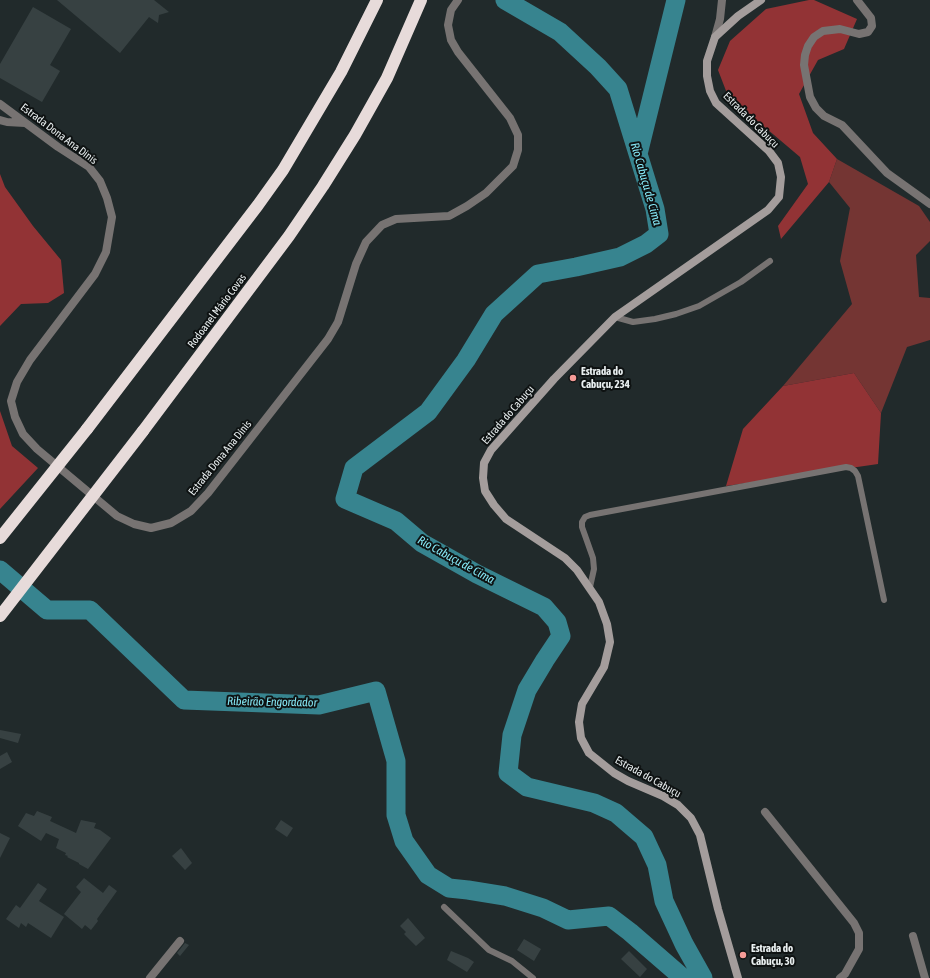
<!DOCTYPE html>
<html>
<head>
<meta charset="utf-8">
<style>
  body { margin:0 }
  canvas { display:block; background:#212a2b }
</style>
</head>
<body>
<canvas width="930" height="978"></canvas>
<script>
const c = document.querySelector('canvas').getContext('2d');
c.lineJoin = 'round';
function fillPath(path, color) {
  c.fillStyle = color;
  c.fill(path, 'evenodd');
}
function toPath(rows) {
  const path = new Path2D();
  for (const r of rows) {
    path.moveTo(r[0], r[1]);
    for (let i = 2; i < r.length; i += 2) path.lineTo(r[i], r[i + 1]);
  }
  return path;
}
function stroke(path, color, width, dash) {
  c.strokeStyle = color;
  c.lineWidth = width;
  c.lineCap = dash ? 'butt' : 'round';
  c.setLineDash(dash || []);
  c.stroke(path);
}
function drawText(font, color, halo, rows, align = 'center') {
  c.font = font + ' "Asap Condensed",sans-serif';
  c.lineWidth = 4;
  c.setLineDash([]);
  c.textBaseline = 'middle';
  c.strokeStyle = halo;
  c.fillStyle = color;
  for (const [text, x, y, turn = 0] of rows) {
    c.save();
    c.translate(x, y);
    c.rotate((+turn || 0) * Math.PI / 180);
    c.textAlign = isNaN(turn) ? turn : align;
    if (halo) c.strokeText(text, 0, 0);
    c.fillText(text, 0, 0);
    c.restore();
  }
}
const green = toPath([
  [837,159,919,206,930,222,930,241,916,255,919,297,930,298,930,340,907,347,881,413,854,373,783,386,852,304,840,261,850,208,829,182]
]);
const forest = toPath([
  [809,0,814,0,857,19,844,49,818,60,799,94,813,133,837,159,829,182,781,239,778,226,808,184,800,157,728,96,718,70,730,41,766,9],
  [0,174,5,187,33,226,61,260,64,293,48,303,21,304,0,326],
  [854,373,881,413,878,464,726,486,743,429,783,386],
  [0,411,12,446,38,468,0,509]
]);
const river = toPath([
  [505,0,560,32,598,67,618,89,655,209,659,234,646,244,620,257,576,267,538,274,494,314,466,360,428,412,354,468,345,499,396,521,422,543,477,574,544,607,557,622,561,636,545,660,527,690,512,735,508,773,527,787,594,803,616,813,644,837,657,865,664,901,684,944,703,978],
  [638,154,676,0],
  [0,570,47,610,90,610,184,700,319,705,376,691,396,761,396,815,404,841,428,875,449,888,468,890,505,896,543,908,568,920,609,916,630,932,683,978]
]);
const building = toPath([
  [57,0,154,0,169,12,159,15,158,23,149,17,120,53],
  [33,7,71,29,50,65,60,71,42,102,0,78,0,64],
  [0,730,21,734,18,743,0,738],
  [7,752,12,762,0,769,0,756],
  [37,811,52,817,50,821,76,833,81,820,96,823,94,828,100,830,111,838,88,869,79,864,79,863,67,857,68,856,65,855,66,853,56,848,59,839,46,833,41,841,18,826,26,813,34,816],
  [281,820,293,828,287,837,275,829],
  [0,833,10,838,0,858],
  [181,848,192,863,185,870,172,856],
  [84,878,103,893,109,885,117,891,97,919,98,921,91,930,85,925,82,929,64,914,81,892,76,887],
  [38,883,47,889,39,901,64,917,51,938,28,923,26,927,21,923,19,928,6,919,16,905,20,908],
  [408,918,425,938,416,946,404,934,406,932,400,926],
  [524,939,541,949,534,961,517,950],
  [185,943,189,945,180,956,177,953],
  [451,951,468,958,474,962,467,972,447,960],
  [629,951,647,969,640,977,621,959]
]);
const service = toPath([
  [615,317,633,322,655,319,676,314,699,306,741,282,770,261],
  [590,587,594,569,593,558,582,527,582,522,585,517,590,515,846,467,851,468,855,471,858,476,884,600],
  [444,907,489,950,512,961,533,978]
]);
const minor = toPath([
  [857,0,871,18,872,26,868,32,859,34,840,29,823,31,814,37,808,46,805,55,804,65,810,97,816,108,824,116,842,125,887,173,930,204],
  [715,37,720,19,722,0],
  [0,104,58,147,89,167,100,181,107,198,112,217,106,252,95,274,30,360,17,382,11,401,15,417,23,434,37,449,117,516,134,524,151,528,171,523,191,511,208,493,328,339,338,322,356,264,366,242,382,225,396,219,449,216,467,206,486,193,513,166,518,150,518,135,510,118,458,52,451,40,448,25,451,10,458,0],
  [0,120,7,122,25,123],
  [765,812,854,923,859,933,859,949,845,974,840,978],
  [913,936,925,978],
  [150,978,180,941]
]);
const secondary = toPath([
  [738,978,718,909,700,835,691,818,678,805,663,796,628,781,614,773,589,753,581,738,579,722,582,704,604,667,610,642,607,624,599,602,577,570,565,558,506,519,494,505,485,491,483,478,484,463,491,450,554,379,615,317,768,210,779,197,781,177,778,163,769,151,716,103,710,91,707,76,707,61,715,37,738,16,761,0]
]);
const motorway = toPath([
  [87,429,258,205,283,170,341,72,377,0],
  [143,431,289,236,323,186,355,135,387,78,421,0]
]);
const motorwayBridge = toPath([
  [0,538,87,429],
  [0,616,143,431]
]);
const markers = [
  [573,378,4,"#f59b97"],
  [743,955,4,"#f59b97"]
];
const streetNames = [
  ["Estrada do Cabuçu",751,120,45],
  ["Estrada Dona Ana Dinis",59,134,37],
  ["Rodoanel Mário Covas",217,311,-53],
  ["Estrada do Cabuçu",508,415,-49],
  ["Estrada Dona Ana Dinis",220,458,-51],
  ["Estrada do Cabuçu",648,777,29]
];
const poiNames = [
  ["Estrada do",581,372],
  ["Cabuçu, 234",581,385],
  ["Estrada do",751,949],
  ["Cabuçu, 30",751,962]
];
const waterNames = [
  ["Rio Cabuçu de Cima",646,184,74],
  ["Rio Cabuçu de Cima",456,560,29],
  ["Ribeirão Engordador",272,702,1]
];
fillPath(green, '#743533');
fillPath(forest, '#923335');
stroke(river, '#37848f', 19);
fillPath(building, '#374142');
stroke(service, '#777372', 6);
stroke(minor, '#777372', 8);
stroke(secondary, '#a49d9c', 8);
stroke(motorway, '#e7dbda', 12);
stroke(motorwayBridge, '#e7dbda', 12);
for (const [x, y, r, color] of markers) {
  const dot = new Path2D();
  dot.arc(x, y, r, 0, 2 * Math.PI);
  c.fillStyle = color;
  c.fill(dot);
  stroke(dot, '#0e1212', 1.5);
}
drawText('11px', '#e9eff0', '#0e1212', streetNames);
drawText('bold 11px', '#e9eff0', '#0e1212', poiNames, 'left');
drawText('italic 12px', '#86e8f6', '#0e1212', waterNames);
</script>
</body>
</html>
